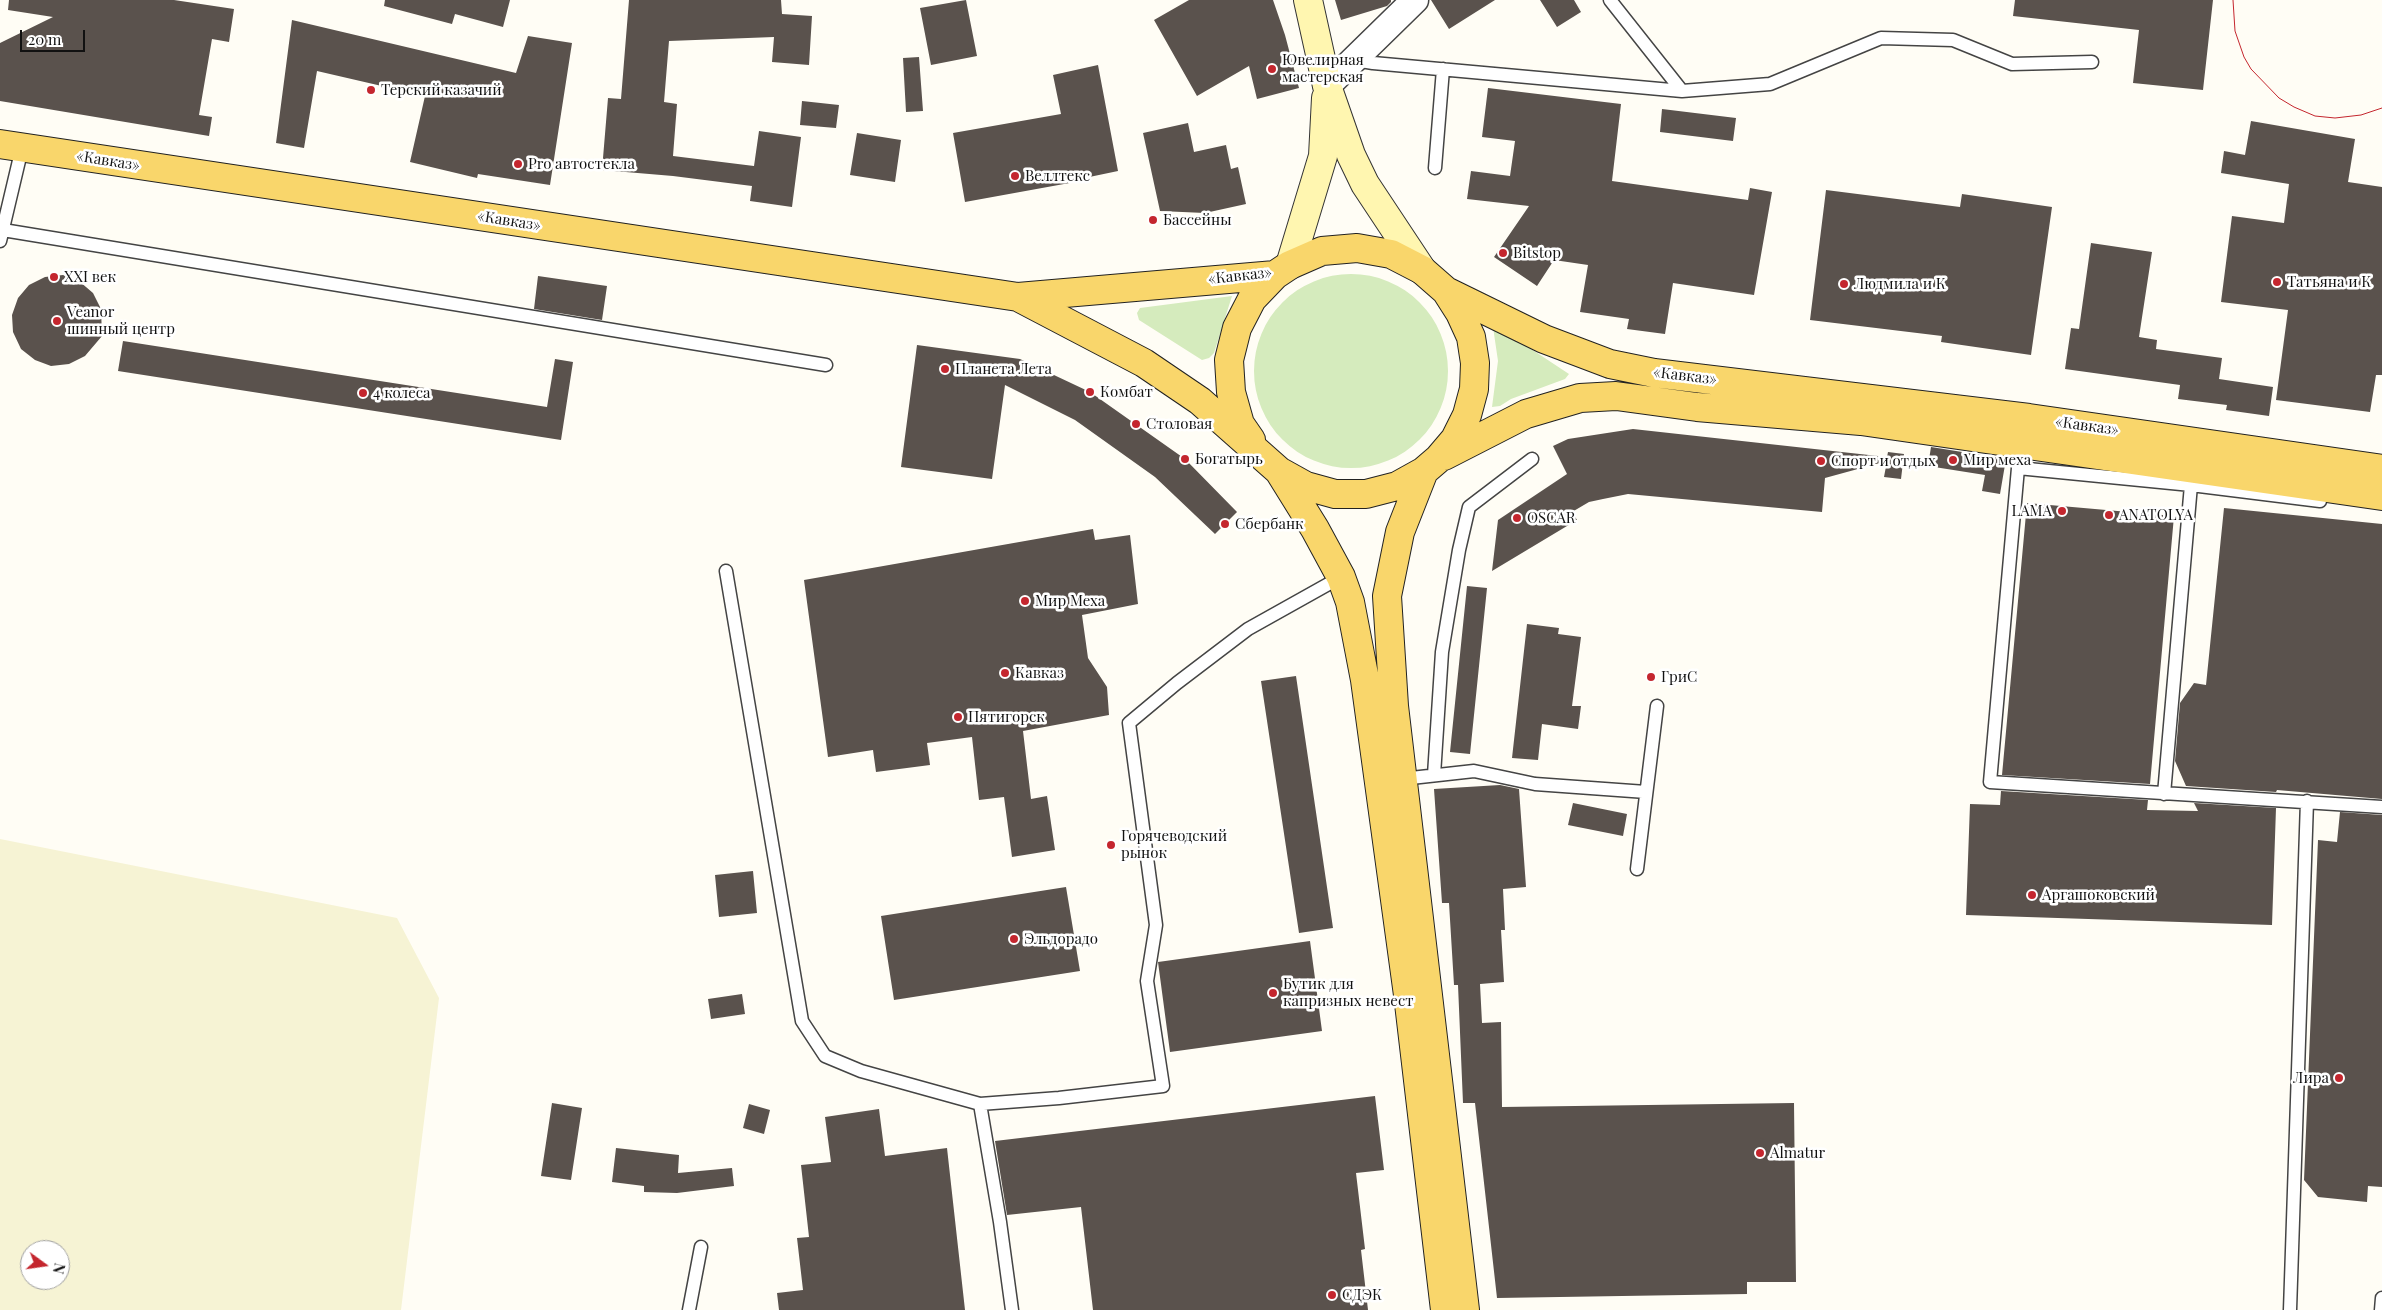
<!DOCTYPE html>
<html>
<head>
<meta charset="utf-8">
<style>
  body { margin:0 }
  #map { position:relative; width:2382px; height:1310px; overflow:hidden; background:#fffdf5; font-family:"Playfair Display",serif }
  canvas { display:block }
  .north { position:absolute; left:20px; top:1240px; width:50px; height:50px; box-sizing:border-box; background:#fff; border:1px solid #a0a0a0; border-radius:50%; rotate:104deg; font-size:14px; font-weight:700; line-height:20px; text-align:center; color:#111 }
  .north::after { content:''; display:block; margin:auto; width:18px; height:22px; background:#c4262e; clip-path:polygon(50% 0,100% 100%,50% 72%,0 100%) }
  .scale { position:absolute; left:20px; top:30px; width:65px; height:22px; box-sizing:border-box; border:2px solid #111; border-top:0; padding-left:6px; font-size:15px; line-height:18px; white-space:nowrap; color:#111; -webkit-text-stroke:4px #fff; paint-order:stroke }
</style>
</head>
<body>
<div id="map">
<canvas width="2382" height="1310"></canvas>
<div class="north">N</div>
<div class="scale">20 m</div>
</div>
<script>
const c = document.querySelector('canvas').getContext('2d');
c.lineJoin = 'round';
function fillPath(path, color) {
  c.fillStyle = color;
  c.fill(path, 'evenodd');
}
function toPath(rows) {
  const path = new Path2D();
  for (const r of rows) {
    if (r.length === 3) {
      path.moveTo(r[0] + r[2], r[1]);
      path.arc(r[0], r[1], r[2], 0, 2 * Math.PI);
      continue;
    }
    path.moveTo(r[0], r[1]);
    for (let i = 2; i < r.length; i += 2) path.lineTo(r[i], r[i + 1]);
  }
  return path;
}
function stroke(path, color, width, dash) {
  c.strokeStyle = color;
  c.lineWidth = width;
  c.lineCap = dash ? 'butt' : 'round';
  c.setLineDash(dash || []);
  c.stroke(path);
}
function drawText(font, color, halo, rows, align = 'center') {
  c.font = font + ' "Playfair Display",serif';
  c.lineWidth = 5;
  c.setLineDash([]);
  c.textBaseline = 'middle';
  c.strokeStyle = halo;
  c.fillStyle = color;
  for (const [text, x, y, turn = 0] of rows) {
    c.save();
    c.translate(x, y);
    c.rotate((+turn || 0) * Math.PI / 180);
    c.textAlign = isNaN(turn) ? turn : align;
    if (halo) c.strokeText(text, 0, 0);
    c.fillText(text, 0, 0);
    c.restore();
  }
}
const farmland = toPath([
  [0,839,397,918,439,998,401,1310,0,1310],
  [30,1250,60,1250,60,1280,30,1280]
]);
const green = toPath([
  [1351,371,97],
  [1232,296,1214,353,1209,358,1202,360,1139,320,1137,313,1140,308],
  [1493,327,1513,337,1569,374,1565,379,1511,399,1500,406,1492,407,1498,361]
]);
const building = toPath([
  [9,0,174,0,234,9,229,42,212,39,199,115,212,117,209,136,0,101,0,43,53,17,8,10],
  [385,0,510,0,503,27,455,14,452,24,384,6],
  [629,0,781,0,782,14,812,16,809,65,772,62,774,37,669,41,664,102,677,104,673,156,754,166,759,131,801,137,792,207,750,201,752,186,673,176,602,170,608,98,621,99],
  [966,0,977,56,931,65,920,8],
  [1189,0,1273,0,1285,35,1299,88,1257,99,1249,66,1197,96,1154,20],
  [1335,0,1391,0,1391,2,1387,6,1341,20],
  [1431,0,1495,0,1449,29],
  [1540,0,1574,0,1581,12,1557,27],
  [2015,0,2213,0,2203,90,2133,83,2139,30,2013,16],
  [292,20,516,73,528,36,572,43,550,185,478,174,477,178,410,162,425,96,317,71,304,148,276,143],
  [919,57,923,111,906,112,903,58],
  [1098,65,1118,171,1075,180,1075,182,965,202,953,133,1061,114,1053,75],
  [1488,88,1621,104,1612,181,1748,200,1750,188,1772,192,1754,295,1673,283,1665,334,1627,329,1629,319,1580,312,1588,265,1554,260,1537,286,1494,257,1529,206,1467,199,1471,171,1510,176,1515,141,1482,137],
  [802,101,839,105,836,128,800,125],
  [1662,109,1736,118,1733,141,1660,132],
  [2251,121,2355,139,2348,182,2382,187,2382,375,2376,375,2370,412,2276,400,2288,310,2221,302,2232,216,2284,223,2289,184,2221,173,2224,151,2245,155],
  [1188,123,1194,152,1226,145,1231,169,1238,167,1246,204,1205,213,1160,211,1143,133],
  [857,133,901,140,895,182,850,175],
  [1826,190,1960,207,1962,194,2052,207,2031,355,1941,342,1942,336,1810,320],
  [2091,243,2152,252,2139,337,2157,340,2156,349,2222,358,2219,379,2273,387,2269,416,2226,410,2227,405,2178,399,2180,385,2065,369,2071,328,2079,329],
  [63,275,79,281,93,293,101,309,102,336,85,356,69,364,51,366,35,360,21,349,13,332,12,315,18,298,29,285,45,277],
  [538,276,607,286,602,320,534,309],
  [123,341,547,407,555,359,573,362,561,440,118,371],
  [917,345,1020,359,1090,392,1185,459,1237,512,1215,534,1155,477,1075,420,1005,385,992,479,901,467],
  [1633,429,1887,457,1888,452,1904,454,1901,479,1884,477,1887,461,1825,478,1822,512,1628,494,1603,499,1589,502,1572,512,1577,520,1492,571,1498,520,1567,474,1553,446,1568,439],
  [1931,447,2006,459,2000,494,1982,491,1985,475,1928,466],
  [2027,503,2174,516,2150,784,2002,775],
  [2224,508,2382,524,2382,799,2277,790,2276,792,2186,786,2175,761,2180,703,2194,683,2206,685],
  [1093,529,1095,540,1130,535,1138,604,1082,615,1088,658,1107,687,1109,715,1023,731,1031,799,1047,796,1055,850,1012,857,1004,797,979,800,972,737,927,743,930,765,876,772,873,750,828,757,804,580],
  [1467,586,1487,588,1470,754,1450,752],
  [1527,624,1559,628,1558,634,1581,637,1572,706,1581,706,1578,729,1542,724,1538,760,1512,758],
  [1296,676,1333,928,1299,933,1261,681],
  [1500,785,1519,789,1526,887,1503,889,1505,930,1501,930,1504,982,1480,984,1482,1023,1501,1022,1502,1107,1794,1103,1796,1282,1747,1282,1747,1294,1497,1298,1475,1103,1463,1103,1458,985,1454,985,1449,903,1442,903,1434,789],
  [2001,791,2148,800,2147,810,2198,811,2194,803,2276,808,2272,925,1966,915,1970,804,2000,805],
  [1573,803,1627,814,1623,836,1568,825],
  [2340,812,2382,815,2382,1187,2368,1186,2367,1202,2318,1197,2304,1180,2318,840,2337,842],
  [753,871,757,913,719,917,715,875],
  [1066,887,1080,971,894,1000,881,916],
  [1310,941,1322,1031,1170,1052,1158,962],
  [742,994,745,1014,711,1019,708,999],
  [1375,1096,1384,1170,1356,1173,1365,1249,1361,1250,1368,1310,1093,1310,1081,1207,1007,1215,995,1141],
  [552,1103,582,1108,571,1180,541,1176],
  [749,1104,770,1110,764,1134,743,1128],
  [879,1109,885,1156,947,1148,965,1310,779,1310,777,1293,803,1290,797,1238,809,1237,801,1165,831,1162,825,1117],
  [616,1148,679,1155,678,1173,732,1168,734,1186,677,1193,644,1192,644,1186,612,1182]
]);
const service = toPath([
  [1610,0,1682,91],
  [1355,60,1373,63,1682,91,1770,84,1881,38,1953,40,2012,64,2092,62],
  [1435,168,1443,69],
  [3,230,826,365],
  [0,241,22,148],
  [2320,501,2191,485,2018,468,1990,782,2382,807],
  [726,571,802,1021,825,1056,861,1071,980,1104,1059,1098,1163,1086,1147,981,1156,925,1129,723,1177,683,1248,629,1341,577],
  [1434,775,1442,652,1459,550,1469,507,1532,459],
  [1402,779,1474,771,1535,784,1646,792],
  [2164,794,2191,485],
  [1637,869,1657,706],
  [980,1104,1000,1222,1012,1310],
  [689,1310,701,1247],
  [2290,1310,2307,801],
  [2381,1310,2382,1298]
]);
const minor = toPath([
  [1327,86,1415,0]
]);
const secondary = toPath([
  [1308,0,1327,86,1351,155,1365,184,1422,270],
  [1290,265,1323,156,1326,98]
]);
const primary = toPath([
  [0,144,1018,297,1275,275,1290,265,1322,251,1357,248,1391,254,1422,270,1446,291,1544,339,1610,364,1654,373,2029,418,2382,469],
  [1446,291,1460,313,1471,337,1475,363,1474,389,1467,415,1455,439,1438,459,1424,471,1400,532,1387,596,1394,706,1465,1310],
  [1018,297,1144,363,1200,401,1279,471,1306,486,1335,494,1366,494,1397,486,1424,471],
  [1251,440,1240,424,1231,392,1229,360,1237,328,1252,299,1275,275],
  [1444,456,1526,414,1580,398,1616,396,1697,407,1861,421,2382,496],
  [1279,471,1315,529,1341,577,1350,602,1365,680,1408,995,1445,1310]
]);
const tram = toPath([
  [2233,0,2235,31,2244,57,2251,69,2279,98,2294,107,2315,116,2335,118,2361,115,2382,108]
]);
const markers = [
  [1272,69,5,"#c4262e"],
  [371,90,5,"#c4262e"],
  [518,164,5,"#c4262e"],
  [1015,176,5,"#c4262e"],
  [1153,220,5,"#c4262e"],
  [1503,253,5,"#c4262e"],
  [54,277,5,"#c4262e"],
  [2277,282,5,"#c4262e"],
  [1844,284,5,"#c4262e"],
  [57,321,5,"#c4262e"],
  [945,369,5,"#c4262e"],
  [1090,392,5,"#c4262e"],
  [363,393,5,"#c4262e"],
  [1136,424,5,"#c4262e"],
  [1185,459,5,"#c4262e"],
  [1953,460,5,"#c4262e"],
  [1821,461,5,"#c4262e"],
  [2062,511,5,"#c4262e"],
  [2109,515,5,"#c4262e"],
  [1517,518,5,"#c4262e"],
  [1225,524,5,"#c4262e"],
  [1025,601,5,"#c4262e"],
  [1005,673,5,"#c4262e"],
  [1651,677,5,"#c4262e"],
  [958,717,5,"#c4262e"],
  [1111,845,5,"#c4262e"],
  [2032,895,5,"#c4262e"],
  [1014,939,5,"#c4262e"],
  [1273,993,5,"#c4262e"],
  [2339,1078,5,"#c4262e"],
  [1760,1153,5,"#c4262e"],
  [1332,1295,5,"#c4262e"]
];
const poiNames = [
  ["Ювелирная",1282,60],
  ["мастерская",1282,77],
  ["Терский казачий",381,90],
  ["Pro автостекла",528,164],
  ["Веллтекс",1025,176],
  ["Бассейны",1163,220],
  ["Bitstop",1513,253],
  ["XXI век",64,277],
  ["Татьяна и К",2287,282],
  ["Людмила и К",1854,284],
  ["Veanor",67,312],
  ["шинный центр",67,329],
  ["Планета Лета",955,369],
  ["Комбат",1100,392],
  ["4 колеса",373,393],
  ["Столовая",1146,424],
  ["Богатырь",1195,459],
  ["Мир меха",1963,460],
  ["Спорт и отдых",1831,461],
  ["LAMA",2052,511,"right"],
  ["ANATOLYA",2119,515],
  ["OSCAR",1527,518],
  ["Сбербанк",1235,524],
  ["Мир Меха",1035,601],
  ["Кавказ",1015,673],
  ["ГриС",1661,677],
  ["Пятигорск",968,717],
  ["Горячеводский",1121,836],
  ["рынок",1121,853],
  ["Аргашоковский",2042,895],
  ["Эльдорадо",1024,939],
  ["Бутик для",1283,984],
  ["капризных невест",1283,1001],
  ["Лира",2329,1078,"right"],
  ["Almatur",1770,1153],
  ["СДЭК",1342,1295]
];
const streetNames = [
  ["«Кавказ»",108,161,9],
  ["«Кавказ»",509,221,9],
  ["«Кавказ»",1240,276,-6],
  ["«Кавказ»",1685,376,7],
  ["«Кавказ»",2087,426,8]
];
fillPath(farmland, '#f6f3d4');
fillPath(green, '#d5ebbd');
fillPath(building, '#5a524d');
stroke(service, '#444', 15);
stroke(minor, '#444', 29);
stroke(secondary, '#333', 30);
stroke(primary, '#222', 30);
stroke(service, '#fff', 12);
stroke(minor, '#fff', 26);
stroke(secondary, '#fff6b0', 28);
stroke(primary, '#f9d66b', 28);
stroke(tram, '#c4262e', 1);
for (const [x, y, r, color] of markers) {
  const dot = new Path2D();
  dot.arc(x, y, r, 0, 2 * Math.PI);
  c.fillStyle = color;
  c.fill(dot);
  stroke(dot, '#fff', 2);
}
drawText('15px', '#111', '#fff', poiNames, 'left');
drawText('15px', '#111', '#fff', streetNames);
</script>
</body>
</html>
